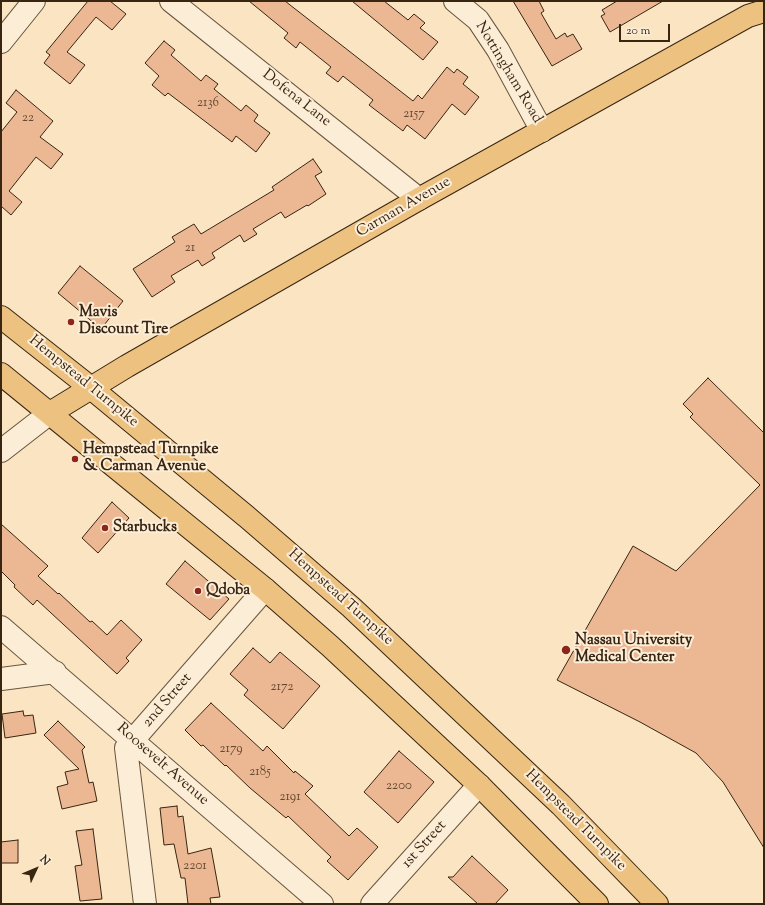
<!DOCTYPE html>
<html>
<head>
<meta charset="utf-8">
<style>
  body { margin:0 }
  #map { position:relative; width:765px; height:905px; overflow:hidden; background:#fae4c2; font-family:"Sorts Mill Goudy",serif }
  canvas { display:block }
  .frame { position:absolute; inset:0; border:2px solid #382512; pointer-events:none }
  .north { position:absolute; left:16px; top:849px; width:40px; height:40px; -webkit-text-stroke:3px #fcedd7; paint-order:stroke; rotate:46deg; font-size:11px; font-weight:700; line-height:16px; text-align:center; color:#382512 }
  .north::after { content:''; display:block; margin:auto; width:14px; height:18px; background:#382512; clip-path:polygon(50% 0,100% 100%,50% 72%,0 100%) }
  .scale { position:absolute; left:619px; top:24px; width:51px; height:18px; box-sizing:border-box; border:2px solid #382512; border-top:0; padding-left:5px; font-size:12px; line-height:14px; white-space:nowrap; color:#382512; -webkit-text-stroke:3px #fcedd7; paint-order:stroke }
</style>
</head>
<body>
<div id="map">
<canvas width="765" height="905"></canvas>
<div class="frame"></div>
<div class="north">N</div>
<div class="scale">20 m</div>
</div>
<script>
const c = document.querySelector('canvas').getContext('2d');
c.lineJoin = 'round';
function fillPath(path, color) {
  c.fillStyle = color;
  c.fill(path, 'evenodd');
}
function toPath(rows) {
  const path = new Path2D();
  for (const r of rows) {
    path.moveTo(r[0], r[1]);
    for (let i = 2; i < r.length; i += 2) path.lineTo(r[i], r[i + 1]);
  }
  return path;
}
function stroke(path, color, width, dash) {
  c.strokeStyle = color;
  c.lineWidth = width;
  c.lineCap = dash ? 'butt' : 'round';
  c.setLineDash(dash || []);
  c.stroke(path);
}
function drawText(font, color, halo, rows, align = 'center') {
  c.font = font + ' "Sorts Mill Goudy",serif';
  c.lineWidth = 4;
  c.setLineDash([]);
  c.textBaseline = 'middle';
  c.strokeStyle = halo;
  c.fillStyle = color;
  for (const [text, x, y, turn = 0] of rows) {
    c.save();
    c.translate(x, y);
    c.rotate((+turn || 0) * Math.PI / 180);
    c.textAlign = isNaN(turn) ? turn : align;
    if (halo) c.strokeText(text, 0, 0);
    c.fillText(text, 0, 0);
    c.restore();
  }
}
const building = toPath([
  [88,1,110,1,126,14,112,30,96,17,67,52,85,65,70,84,44,63,50,55,46,52,88,1],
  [249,1,285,1,413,101,418,95,422,99,447,67,454,73,457,69,468,77,463,84,479,97,465,115,452,104,425,139,407,125,403,131,369,105,373,100,343,76,338,82,326,73,331,67,300,42,296,48,284,38,288,33,249,1],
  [352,1,384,1,408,20,414,14,425,23,420,28,438,42,423,60,352,1],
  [513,1,539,1,544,11,541,13,556,39,565,33,567,37,573,34,582,49,552,66,513,1],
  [617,1,663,1,610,32,601,16,605,14,602,10,617,1],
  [164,41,175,50,171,55,201,81,206,75,218,84,214,89,241,111,246,105,258,115,254,121,270,133,256,152,236,136,232,142,168,93,165,96,152,85,159,76,145,63,164,41],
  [16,90,53,121,40,137,63,154,51,169,36,157,9,191,22,202,11,215,1,206,1,132,17,112,6,103,16,90],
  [313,159,322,172,315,176,326,194,308,206,307,205,285,218,281,212,253,229,257,234,244,242,240,235,212,253,215,258,202,266,198,260,171,276,175,282,152,297,133,269,175,242,172,237,194,224,201,234,274,190,272,187,313,159],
  [80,266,123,301,101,329,58,293,80,266],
  [708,378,764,433,764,848,723,782,696,753,640,722,557,680,633,546,676,571,760,485,690,417,693,414,683,404,708,378],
  [112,502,129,518,98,553,82,538,112,502],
  [1,524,48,566,38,576,58,594,59,593,90,622,92,621,107,635,121,620,142,640,126,658,129,661,117,674,37,600,33,605,14,587,15,585,1,571,1,524],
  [185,561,229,599,210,620,166,584,185,561],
  [253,648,270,663,280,652,320,686,283,729,244,695,248,690,230,674,253,648],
  [211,703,263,751,267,746,294,773,295,771,313,786,305,794,349,836,357,828,378,847,348,880,327,861,331,857,288,816,286,818,250,788,226,765,225,766,203,745,201,746,185,730,211,703],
  [23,711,24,716,33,715,36,733,5,738,2,714,23,711],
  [58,721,85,747,82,750,89,783,93,782,97,801,62,809,57,787,68,784,65,772,79,769,44,735,58,721],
  [399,751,434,782,398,823,364,792,399,751],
  [177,806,178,817,183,816,188,854,211,848,220,897,210,898,211,904,188,904,185,878,181,878,174,844,164,845,160,808,177,806],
  [93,829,102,899,80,901,75,866,82,865,76,831,93,829],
  [18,840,18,863,1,863,1,842,18,840],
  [472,856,508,890,495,904,478,904,448,877,453,877,472,856]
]);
const minor = toPath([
  [171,1,419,199],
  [455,1,478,20,498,50,542,131],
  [1,42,34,1],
  [1,451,50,413],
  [1,627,322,904],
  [1,679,55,672],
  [145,904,126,748,265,589],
  [372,904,479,785]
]);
const major = toPath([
  [1,317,91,388,247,517,351,607,561,805,657,904],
  [1,374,265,589,330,646,479,785,597,904],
  [50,413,127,366,419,199,748,16,764,11]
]);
const markers = [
  [71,322,4,"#8f2418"],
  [75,459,4,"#8f2418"],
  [105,528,4,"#8f2418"],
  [198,591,4,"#8f2418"],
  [566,650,5,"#8f2418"]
];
const numberNames = [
  ["2136",208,104],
  ["2157",414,115],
  ["22",28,119],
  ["21",190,249],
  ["2172",282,688],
  ["2179",231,750],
  ["2185",260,773],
  ["2200",399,787],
  ["2191",290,798],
  ["2201",195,867]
];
const streetNames = [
  ["Nottingham Road",508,73,59],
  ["Dofena Lane",296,99,38],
  ["Carman Avenue",404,208,-30],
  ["Hempstead Turnpike",83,382,39],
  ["Hempstead Turnpike",340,598,42],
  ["2nd Street",168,701,-49],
  ["Roosevelt Avenue",162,765,41],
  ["Hempstead Turnpike",575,821,45],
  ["1st Street",425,845,-48]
];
const poiNames = [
  ["Mavis",79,313],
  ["Discount Tire",79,330],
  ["Hempstead Turnpike",83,450],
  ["& Carman Avenue",83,467],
  ["Starbucks",113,528],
  ["Qdoba",206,591],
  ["Nassau University",575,641],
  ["Medical Center",575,658]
];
fillPath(building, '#ecb793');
stroke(building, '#382512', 1);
stroke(minor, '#68553e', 24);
stroke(major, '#382512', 24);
stroke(minor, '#fcedd7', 22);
stroke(major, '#edc281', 22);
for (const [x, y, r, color] of markers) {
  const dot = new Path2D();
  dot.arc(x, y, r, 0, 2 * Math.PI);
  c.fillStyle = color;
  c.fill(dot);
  stroke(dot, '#fcedd7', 1.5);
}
drawText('13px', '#654a32', null, numberNames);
drawText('15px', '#382512', '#fcedd7', streetNames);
drawText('bold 15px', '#382512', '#fcedd7', poiNames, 'left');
</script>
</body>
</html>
